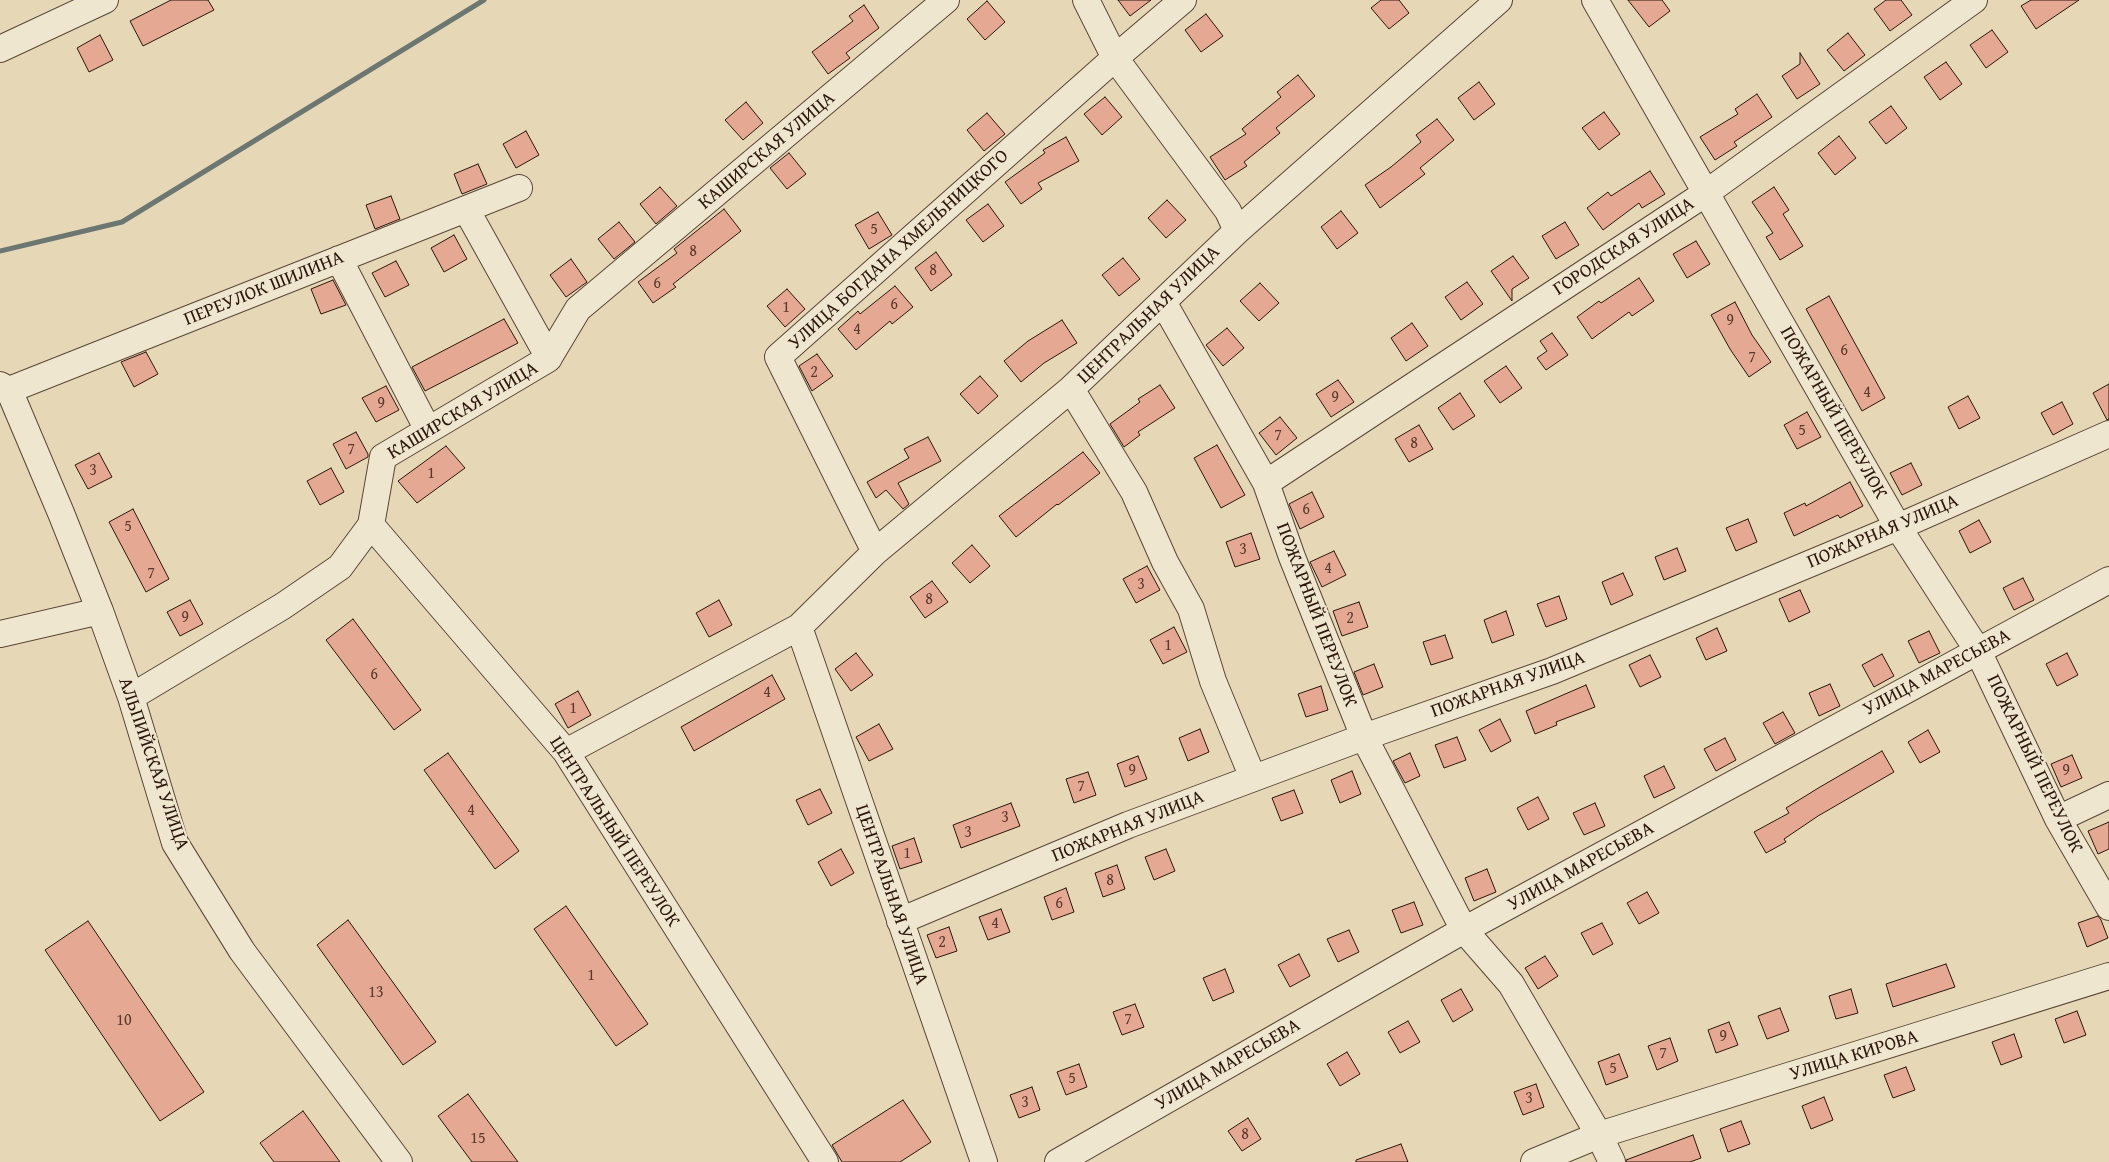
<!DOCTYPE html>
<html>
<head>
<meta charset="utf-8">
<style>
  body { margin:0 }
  canvas { display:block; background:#e6d8b7 }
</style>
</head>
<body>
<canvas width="2109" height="1162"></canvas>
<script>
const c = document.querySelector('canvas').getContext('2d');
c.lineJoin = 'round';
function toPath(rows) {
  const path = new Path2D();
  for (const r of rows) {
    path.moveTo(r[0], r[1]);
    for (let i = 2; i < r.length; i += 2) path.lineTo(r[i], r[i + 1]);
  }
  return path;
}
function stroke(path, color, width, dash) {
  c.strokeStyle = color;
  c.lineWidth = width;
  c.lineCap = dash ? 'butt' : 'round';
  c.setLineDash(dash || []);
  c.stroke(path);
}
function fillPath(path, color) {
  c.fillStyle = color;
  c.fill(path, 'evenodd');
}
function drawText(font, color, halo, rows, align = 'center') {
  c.font = font + ' "Gentium Book Plus",serif';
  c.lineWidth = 4.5;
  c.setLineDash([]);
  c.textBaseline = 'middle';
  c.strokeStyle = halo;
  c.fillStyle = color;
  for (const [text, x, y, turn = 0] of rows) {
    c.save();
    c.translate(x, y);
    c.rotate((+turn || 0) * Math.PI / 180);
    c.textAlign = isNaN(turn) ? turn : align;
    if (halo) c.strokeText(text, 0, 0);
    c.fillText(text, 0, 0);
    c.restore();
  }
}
const stream = toPath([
  [0,251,122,222,484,0]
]);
const building = toPath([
  [171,0,208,0,214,10,143,46,130,21,171,0],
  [1118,0,1151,0,1130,16,1118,0],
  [1381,0,1399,0,1409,13,1389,29,1371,8,1381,0],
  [1628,0,1662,0,1670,11,1649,27,1628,0],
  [1886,0,1901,0,1912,15,1890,31,1874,9,1886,0],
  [2031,0,2079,0,2036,29,2021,6,2031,0],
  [987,1,1005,22,985,40,967,19,987,1],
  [864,5,879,28,846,53,850,58,828,74,812,52,853,21,849,16,864,5],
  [1206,14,1223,36,1201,52,1185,30,1206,14],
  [1992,30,2008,52,1986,68,1970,45,1992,30],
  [1848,33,1865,55,1844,71,1827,50,1848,33],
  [100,35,113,60,89,72,77,48,100,35],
  [1800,53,1820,84,1797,99,1782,76,1800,64,1800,53],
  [1946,62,1962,84,1940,100,1924,77,1946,62],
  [1298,75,1315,96,1276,128,1280,133,1244,162,1247,166,1225,180,1210,157,1246,134,1242,129,1281,97,1277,92,1298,75],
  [1479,82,1495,104,1474,120,1458,98,1479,82],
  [1757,94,1772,117,1734,142,1737,146,1715,160,1700,137,1738,114,1735,109,1757,94],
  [1105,97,1122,117,1102,135,1084,114,1105,97],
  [746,102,763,123,743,140,725,120,746,102],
  [1891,106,1907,128,1886,144,1869,122,1891,106],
  [1604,112,1620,134,1599,150,1582,128,1604,112],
  [987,113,1005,134,984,151,967,130,987,113],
  [1437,119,1454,140,1420,168,1425,174,1380,208,1365,185,1391,167,1421,142,1416,135,1437,119],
  [526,131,539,155,516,168,503,144,526,131],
  [1839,136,1856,158,1835,175,1818,153,1839,136],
  [1066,137,1079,161,1038,183,1042,189,1021,204,1005,182,1045,153,1043,150,1066,137],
  [789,153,806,174,787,189,770,168,789,153],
  [478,164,487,184,462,194,454,174,478,164],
  [1650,171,1665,194,1642,208,1639,203,1603,230,1587,208,1608,192,1611,196,1650,171],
  [660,187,677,206,656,224,640,204,660,187],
  [1774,187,1789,210,1783,214,1803,246,1780,260,1766,237,1773,233,1752,202,1774,187],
  [391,196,400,219,375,229,366,205,391,196],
  [1167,200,1186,220,1166,238,1148,218,1167,200],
  [988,204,1004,226,983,242,966,220,988,204],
  [724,209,741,231,673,284,676,287,653,303,638,282,677,253,674,249,724,209],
  [1341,211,1358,233,1337,249,1321,227,1341,211],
  [878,212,892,235,869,249,855,225,878,212],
  [619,222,635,242,614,259,598,239,619,222],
  [1565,222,1579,245,1556,259,1542,236,1565,222],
  [454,235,467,259,444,272,431,248,454,235],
  [1696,241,1710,264,1687,278,1673,254,1696,241],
  [936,252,952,275,931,291,915,268,936,252],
  [1513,256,1529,278,1512,289,1512,301,1491,271,1513,256],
  [1123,258,1140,279,1119,296,1102,275,1123,258],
  [571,259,587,282,566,297,550,275,571,259],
  [396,261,409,285,385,297,372,273,396,261],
  [1639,278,1654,301,1632,316,1629,312,1592,339,1577,317,1599,301,1601,303,1639,278],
  [333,280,346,305,321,314,311,289,333,280],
  [1467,282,1483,304,1461,320,1445,297,1467,282],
  [1260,283,1279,303,1259,321,1240,301,1260,283],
  [895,286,913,307,892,324,890,321,856,350,838,329,858,311,860,314,895,286],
  [787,289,805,309,785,327,767,306,787,289],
  [1829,296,1885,398,1862,411,1806,309,1829,296],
  [1735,302,1752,335,1771,362,1749,377,1730,349,1711,315,1735,302],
  [504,319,518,343,425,391,412,367,504,319],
  [1062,320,1077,343,1044,363,1021,382,1004,361,1028,341,1062,320],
  [1412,323,1428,346,1406,361,1391,338,1412,323],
  [1227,328,1244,348,1223,366,1206,345,1227,328],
  [1552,333,1568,355,1546,370,1537,358,1547,351,1540,341,1552,333],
  [146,352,158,374,134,387,121,362,146,352],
  [817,354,833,376,812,391,799,366,817,354],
  [1506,366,1522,388,1500,403,1484,381,1506,366],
  [980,376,998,396,978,414,960,394,980,376],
  [1338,380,1354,402,1331,417,1316,394,1338,380],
  [2109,384,2109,419,2107,420,2093,393,2109,384],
  [1160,385,1175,408,1138,432,1140,435,1124,447,1110,424,1140,402,1138,399,1160,385],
  [386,386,399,410,376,422,362,398,386,386],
  [1460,393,1475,416,1453,430,1438,408,1460,393],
  [1968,396,1980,418,1959,429,1948,407,1968,396],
  [2062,402,2073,424,2053,435,2041,413,2062,402],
  [1807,412,1821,437,1797,449,1784,425,1807,412],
  [1280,417,1297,438,1276,455,1259,433,1280,417],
  [1419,425,1433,449,1409,462,1395,439,1419,425],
  [356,432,368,454,368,457,346,469,333,444,356,432],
  [928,437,941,461,898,483,909,504,903,509,886,490,876,498,867,482,909,458,904,449,928,437],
  [1217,445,1245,495,1221,508,1194,458,1217,445],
  [446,446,465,468,417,503,398,481,446,446],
  [1083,452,1100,473,1058,505,1057,504,1016,537,999,516,1083,452],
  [99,453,112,477,88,489,75,465,99,453],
  [1911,463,1922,485,1902,495,1890,473,1911,463],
  [331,468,344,492,320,505,307,481,331,468],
  [1850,482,1863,506,1840,518,1838,515,1794,536,1784,513,1805,503,1806,506,1850,482],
  [1312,492,1324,517,1300,529,1289,504,1312,492],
  [133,509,169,579,146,592,109,522,133,509],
  [1748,519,1757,542,1736,551,1726,528,1748,519],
  [1979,520,1991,542,1970,553,1959,531,1979,520],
  [1251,533,1260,559,1235,567,1226,542,1251,533],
  [972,545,990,566,970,583,952,563,972,545],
  [1677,548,1686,571,1664,580,1655,557,1677,548],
  [1334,551,1346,575,1322,587,1310,562,1334,551],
  [1147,566,1160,590,1136,603,1123,579,1147,566],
  [1623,573,1633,595,1611,605,1602,582,1623,573],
  [2023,578,2034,600,2014,610,2003,588,2023,578],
  [932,581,948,602,925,618,910,597,932,581],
  [1800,590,1810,612,1789,622,1779,599,1800,590],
  [1559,596,1567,619,1546,627,1537,604,1559,596],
  [190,600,203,624,180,636,167,612,190,600],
  [719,600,732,625,709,637,696,613,719,600],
  [1359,602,1368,627,1342,636,1333,611,1359,602],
  [1506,611,1514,635,1492,643,1484,620,1506,611],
  [353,619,421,710,394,730,326,640,353,619],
  [1174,627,1187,652,1163,664,1150,640,1174,627],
  [1717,628,1727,651,1706,660,1696,638,1717,628],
  [1929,631,1940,653,1919,663,1908,641,1929,631],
  [1445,635,1453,658,1431,665,1423,642,1445,635],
  [856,653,873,675,851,691,835,669,856,653],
  [2067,653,2078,675,2057,686,2046,664,2067,653],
  [1882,654,1894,676,1874,687,1862,665,1882,654],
  [1650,655,1661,677,1640,687,1629,665,1650,655],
  [1374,664,1383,687,1363,695,1354,672,1374,664],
  [772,675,785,699,694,751,681,727,772,675],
  [1830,684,1840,706,1819,716,1809,693,1830,684],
  [1586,685,1595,707,1556,722,1557,725,1535,734,1526,711,1586,685],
  [1321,686,1328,710,1306,717,1298,694,1321,686],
  [578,691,591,715,568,728,555,704,578,691],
  [1783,712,1795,733,1775,744,1763,723,1783,712],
  [1500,719,1511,741,1491,752,1479,730,1500,719],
  [879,724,893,749,869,761,856,737,879,724],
  [1200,729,1209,752,1188,761,1179,738,1200,729],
  [1928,730,1940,752,1920,763,1908,742,1928,730],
  [1457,737,1466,760,1444,768,1435,745,1457,737],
  [1725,738,1736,760,1716,771,1704,749,1725,738],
  [1882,751,1894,772,1818,816,1784,839,1786,842,1766,853,1754,832,1789,813,1786,808,1820,787,1882,751],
  [448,753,519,851,495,869,424,770,448,753],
  [1410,753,1420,776,1405,783,1393,761,1410,753],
  [2072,755,2082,778,2061,787,2051,764,2072,755],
  [1138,756,1147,779,1125,787,1117,764,1138,756],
  [1664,766,1675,788,1654,798,1644,776,1664,766],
  [1352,771,1361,794,1340,803,1331,780,1352,771],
  [1088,772,1096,795,1074,803,1066,779,1088,772],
  [820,789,832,813,808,825,796,800,820,789],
  [1294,790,1303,813,1281,821,1272,798,1294,790],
  [1538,797,1549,819,1528,830,1517,808,1538,797],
  [1011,803,1020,826,961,848,953,825,1011,803],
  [1595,803,1605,826,1584,835,1573,813,1595,803],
  [2109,822,2109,849,2098,854,2088,831,2109,822],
  [914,838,922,862,900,869,892,846,914,838],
  [841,849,854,873,831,886,818,862,841,849],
  [1166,849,1175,871,1154,880,1145,857,1166,849],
  [1117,865,1125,889,1103,897,1095,873,1117,865],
  [1487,869,1496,892,1474,901,1465,878,1487,869],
  [1066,888,1074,912,1052,920,1044,897,1066,888],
  [1647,892,1659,913,1639,924,1627,903,1647,892],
  [1414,902,1423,925,1401,933,1392,910,1414,902],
  [566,906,648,1024,616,1046,534,929,566,906],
  [1001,909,1010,932,988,940,979,917,1001,909],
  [2098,916,2101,920,2108,938,2087,947,2078,923,2098,916],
  [348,920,436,1042,403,1065,317,945,348,920],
  [88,921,204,1092,160,1121,45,950,88,921],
  [1602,923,1613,944,1593,955,1581,933,1602,923],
  [949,927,957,951,936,958,927,935,949,927],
  [1349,930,1359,952,1338,962,1327,939,1349,930],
  [1299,954,1310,976,1290,987,1278,965,1299,954],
  [1545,956,1558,976,1538,989,1525,968,1545,956],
  [1946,964,1955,987,1893,1007,1886,984,1946,964],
  [1225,969,1234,992,1213,1001,1203,978,1225,969],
  [1461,989,1473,1010,1453,1022,1441,1000,1461,989],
  [1851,989,1858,1013,1836,1019,1829,996,1851,989],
  [1135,1004,1144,1027,1122,1035,1113,1012,1135,1004],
  [1780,1008,1789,1031,1767,1039,1758,1016,1780,1008],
  [2077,1011,2086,1035,2064,1043,2055,1019,2077,1011],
  [1408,1021,1420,1042,1400,1053,1388,1032,1408,1021],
  [1729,1022,1738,1045,1716,1053,1708,1030,1729,1022],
  [2014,1034,2022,1057,2001,1065,1992,1042,2014,1034],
  [1670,1038,1678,1061,1657,1070,1648,1046,1670,1038],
  [1347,1052,1360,1074,1340,1086,1327,1064,1347,1052],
  [1619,1054,1628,1077,1606,1085,1598,1062,1619,1054],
  [1079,1064,1087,1087,1066,1095,1057,1072,1079,1064],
  [1906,1067,1915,1090,1893,1098,1884,1075,1906,1067],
  [1536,1084,1544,1107,1523,1115,1514,1092,1536,1084],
  [1032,1087,1040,1110,1019,1118,1010,1095,1032,1087],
  [468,1094,518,1162,472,1162,438,1116,468,1094],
  [1824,1097,1833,1120,1811,1129,1802,1106,1824,1097],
  [903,1100,931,1142,900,1162,842,1162,832,1145,903,1100],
  [303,1111,340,1162,274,1162,260,1143,303,1111],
  [1248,1118,1261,1139,1242,1151,1228,1131,1248,1118],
  [1741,1121,1750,1144,1728,1152,1720,1129,1741,1121],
  [1693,1135,1701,1158,1690,1162,1627,1162,1626,1160,1693,1135],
  [1401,1144,1408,1162,1356,1162,1356,1160,1401,1144]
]);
const minor = toPath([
  [1086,0,1115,58,1228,211,1237,231],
  [1595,0,1898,527,1978,651,2058,819,2109,907],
  [0,49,105,0],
  [466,209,549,358],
  [339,259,428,430],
  [1163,302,1266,483,1292,557,1364,737,1464,930,1511,984,1599,1135,1612,1162],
  [0,385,9,390,61,513,100,611,131,697,175,843,242,951,399,1162],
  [1071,389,1134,492,1165,562,1191,609,1213,681,1253,778],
  [9,390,519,188],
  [1266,483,1706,193,1974,0],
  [371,525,566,752,825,1162],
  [875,552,778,357,1115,58,1183,0],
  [799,627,984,1162],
  [0,634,100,611],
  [131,697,283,606,340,567,371,525,383,457,548,359,578,309,946,0],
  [566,752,799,627,875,552,1071,389,1237,231,1499,0],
  [2058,819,2109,795],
  [900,921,1128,825,1364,737,1552,671,1898,527,2109,434],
  [1058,1162,1464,930,2109,580],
  [1534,1162,1599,1135,2109,976]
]);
const numberNames = [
  ["5",874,230],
  ["8",693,252],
  ["8",933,271],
  ["6",657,284],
  ["6",894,305],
  ["1",786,308],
  ["9",1730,321],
  ["4",857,330],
  ["6",1844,351],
  ["7",1752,358],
  ["2",814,373],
  ["4",1867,393],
  ["9",1335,398],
  ["9",381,404],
  ["5",1802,431],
  ["7",1278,436],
  ["8",1414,444],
  ["7",351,450],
  ["3",93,471],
  ["1",431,474],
  ["6",1306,510],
  ["5",128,527],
  ["3",1243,550],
  ["4",1328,569],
  ["7",151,574],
  ["3",1141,585],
  ["8",929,600],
  ["9",185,618],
  ["2",1350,619],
  ["1",1168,646],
  ["6",374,675],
  ["4",767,693],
  ["1",573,709],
  ["9",1132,771],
  ["9",2066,771],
  ["7",1081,787],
  ["4",471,811],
  ["3",1005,818],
  ["3",968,833],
  ["1",907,854],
  ["8",1110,881],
  ["6",1059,904],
  ["4",995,924],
  ["2",942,943],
  ["1",591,976],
  ["13",376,993],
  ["7",1128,1020],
  ["10",124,1021],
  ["9",1723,1037],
  ["7",1663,1054],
  ["5",1613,1069],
  ["5",1072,1079],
  ["3",1529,1099],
  ["3",1025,1103],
  ["8",1245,1135],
  ["15",478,1139]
];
const streetNames = [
  ["КАШИРСКАЯ УЛИЦА",767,151,-40],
  ["ГОРОДСКАЯ УЛИЦА",1624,247,-33],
  ["УЛИЦА БОГДАНА ХМЕЛЬНИЦКОГО",899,250,-42],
  ["ПЕРЕУЛОК ШИЛИНА",264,289,-22],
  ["ЦЕНТРАЛЬНАЯ УЛИЦА",1149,315,-44],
  ["КАШИРСКАЯ УЛИЦА",463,411,-31],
  ["ПОЖАРНЫЙ ПЕРЕУЛОК",1833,413,60],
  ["ПОЖАРНАЯ УЛИЦА",1883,532,-23],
  ["ПОЖАРНЫЙ ПЕРЕУЛОК",1316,615,69],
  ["УЛИЦА МАРЕСЬЕВА",1937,673,-28],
  ["ПОЖАРНАЯ УЛИЦА",1508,685,-20],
  ["АЛЬПИЙСКАЯ УЛИЦА",153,764,71],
  ["ПОЖАРНЫЙ ПЕРЕУЛОК",2034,764,64],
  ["ПОЖАРНАЯ УЛИЦА",1128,827,-22],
  ["ЦЕНТРАЛЬНЫЙ ПЕРЕУЛОК",614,832,57],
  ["УЛИЦА МАРЕСЬЕВА",1581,867,-29],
  ["ЦЕНТРАЛЬНАЯ УЛИЦА",891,895,71],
  ["УЛИЦА КИРОВА",1854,1056,-17],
  ["УЛИЦА МАРЕСЬЕВА",1228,1065,-30]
];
stroke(stream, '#6d7772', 5);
fillPath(building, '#e5a892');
stroke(building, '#2c160b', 1);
stroke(minor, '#5a4636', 28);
stroke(minor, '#efe6d0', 26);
drawText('16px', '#5a3a2d', null, numberNames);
drawText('19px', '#2c160b', '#efe6d0', streetNames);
</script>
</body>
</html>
